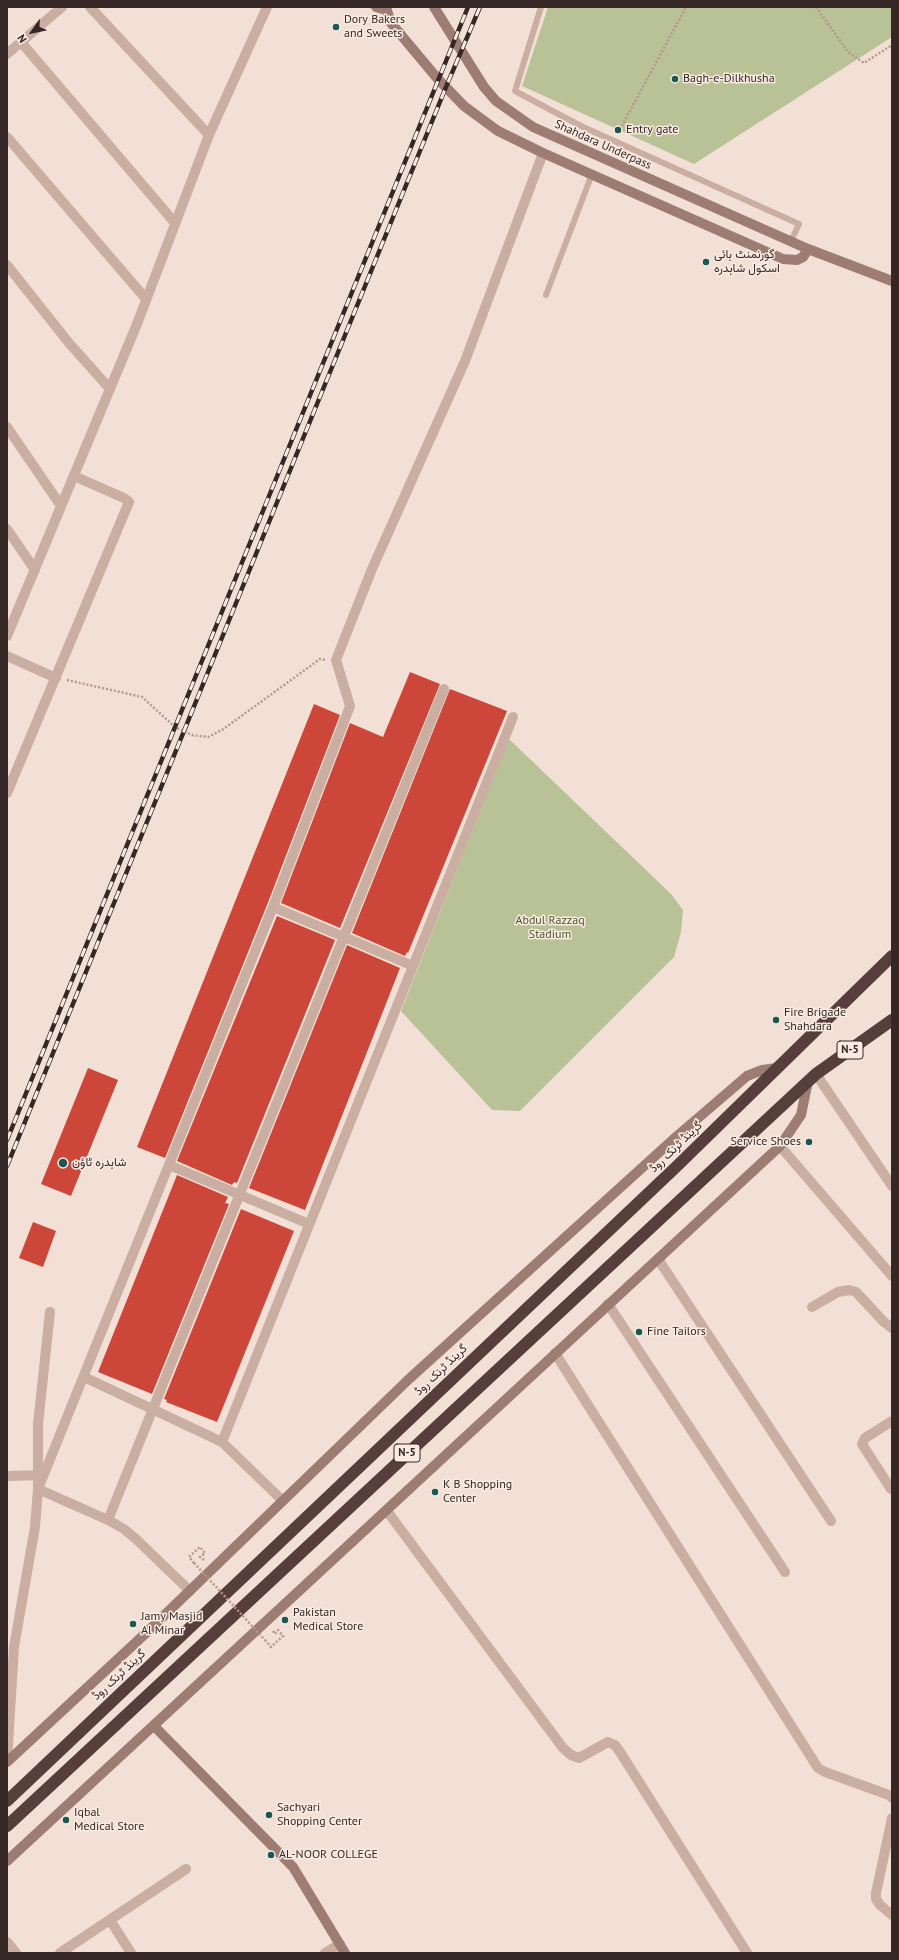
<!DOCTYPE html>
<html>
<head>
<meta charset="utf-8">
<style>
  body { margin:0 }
  #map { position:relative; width:899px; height:1960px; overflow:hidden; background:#f2e0d6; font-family:"PT Sans",sans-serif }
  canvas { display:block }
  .frame { position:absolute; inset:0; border:8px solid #342725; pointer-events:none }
  .north { position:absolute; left:12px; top:12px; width:40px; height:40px; -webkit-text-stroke:3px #faebe2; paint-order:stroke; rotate:237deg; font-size:11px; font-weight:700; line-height:16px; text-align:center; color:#342725 }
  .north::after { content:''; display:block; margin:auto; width:14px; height:18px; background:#342725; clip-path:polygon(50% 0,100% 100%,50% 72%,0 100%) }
</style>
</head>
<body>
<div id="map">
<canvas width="899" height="1960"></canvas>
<div class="frame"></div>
<div class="north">N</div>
</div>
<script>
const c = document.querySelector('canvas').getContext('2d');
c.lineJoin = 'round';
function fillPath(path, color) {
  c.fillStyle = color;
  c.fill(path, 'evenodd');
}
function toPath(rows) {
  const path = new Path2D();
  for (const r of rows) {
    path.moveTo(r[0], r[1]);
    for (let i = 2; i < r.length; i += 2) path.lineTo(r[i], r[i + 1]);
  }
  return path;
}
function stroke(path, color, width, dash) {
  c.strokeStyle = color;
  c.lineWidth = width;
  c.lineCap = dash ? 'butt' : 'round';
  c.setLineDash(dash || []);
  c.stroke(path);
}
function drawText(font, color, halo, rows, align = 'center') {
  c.font = font + ' "PT Sans",Vazirmatn,sans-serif';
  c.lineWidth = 3;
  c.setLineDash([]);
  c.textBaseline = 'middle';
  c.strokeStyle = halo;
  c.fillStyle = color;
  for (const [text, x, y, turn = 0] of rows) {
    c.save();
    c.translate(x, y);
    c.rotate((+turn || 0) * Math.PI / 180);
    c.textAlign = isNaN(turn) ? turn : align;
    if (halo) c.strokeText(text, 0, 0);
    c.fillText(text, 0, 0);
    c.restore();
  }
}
const green = toPath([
  [548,7,892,7,892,37,694,164,522,86],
  [509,739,671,894,683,910,681,932,674,957,520,1111,492,1110,401,1011]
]);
const building = toPath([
  [410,672,440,684,340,928,281,903,350,723,383,737],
  [450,689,507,711,408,953,407,952,405,956,352,933],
  [314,704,340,715,267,905,165,1158,137,1147],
  [277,916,335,940,237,1183,234,1182,232,1185,177,1161],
  [347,945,400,968,305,1210,249,1188],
  [88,1068,118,1080,71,1196,41,1184],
  [177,1175,228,1197,225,1203,229,1204,152,1394,98,1372],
  [241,1209,294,1231,217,1422,166,1402,167,1400,164,1399],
  [33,1222,56,1231,43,1267,19,1258]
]);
const path = toPath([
  [816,7,848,52,864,63,892,45],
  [618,133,686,7],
  [67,680,142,697,175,727,192,735,208,737,222,730,320,659,326,660],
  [194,1563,189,1557,200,1547,205,1553,200,1557,204,1560],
  [265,1640,271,1647,283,1636,278,1630,275,1634,273,1631]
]);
const lane = toPath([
  [541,7,515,91,581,126,799,224,791,241],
  [546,295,592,174]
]);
const street = toPath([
  [90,7,209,135],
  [21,42,175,223],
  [7,54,62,7],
  [7,137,146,299],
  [7,265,69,343,110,389],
  [7,427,61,506],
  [7,529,35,570],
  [7,636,137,324,209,135,267,7],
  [7,656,56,678],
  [7,793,129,502,124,498,74,476],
  [273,907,413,966],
  [816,1074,892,1186],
  [780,1146,892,1276],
  [169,1165,309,1224],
  [658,1259,831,1521],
  [608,1304,785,1572],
  [812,1307,838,1292,849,1290,856,1292,884,1322,892,1328],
  [50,1312,38,1424,38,1489,108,1520,124,1529,136,1539,190,1591],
  [555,1353,818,1768,825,1772,889,1795,892,1798],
  [84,1377,222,1442,283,1501],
  [222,1442,513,717],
  [7,1476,43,1475],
  [891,1489,862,1444,865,1438,892,1421],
  [387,1511,563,1748,571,1755,579,1758,608,1742,615,1745,620,1752,747,1953],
  [108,1520,444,689],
  [7,1761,14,1647,35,1527,38,1489,273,907,350,706,336,660,372,569,465,361,543,153],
  [892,1818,876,1893,876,1899,880,1905,892,1915],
  [110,1920,131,1953],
  [7,1942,16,1953],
  [60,1953,186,1869],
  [325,1953,340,1944]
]);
const secondary = toPath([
  [376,7,386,10],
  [386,7,391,23,437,78,464,106,498,131,543,153,783,259,797,260,803,257,808,249],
  [434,7,484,87,496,101,533,127,808,249,892,281],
  [154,1726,293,1867,345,1953],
  [7,1762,146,1633,409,1379,676,1137,747,1076,762,1070,777,1068],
  [7,1861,780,1146,801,1115,808,1081]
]);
const highway = toPath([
  [7,1801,676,1167,892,956],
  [7,1826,816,1074,892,1020]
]);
const rail = toPath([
  [7,1140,468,7],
  [7,1166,446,87,480,7]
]);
const pathBridge = toPath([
  [194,1563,265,1640]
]);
const markers = [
  [336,27,4,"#195751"],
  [675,79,4,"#195751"],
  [618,130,4,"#195751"],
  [706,262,4,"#195751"],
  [776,1020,4,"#195751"],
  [809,1142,4,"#195751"],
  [63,1163,5,"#195751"],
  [639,1332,4,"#195751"],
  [435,1492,4,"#195751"],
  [285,1620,4,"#195751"],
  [133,1624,4,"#195751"],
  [269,1815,4,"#195751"],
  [66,1820,4,"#195751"],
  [271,1855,4,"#195751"]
];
const shields = [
  [850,1050,26],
  [407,1453,26]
];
const shieldNames = [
  ["N-5",850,1050],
  ["N-5",407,1453]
];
const poiNames = [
  ["Dory Bakers",344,20],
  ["and Sweets",344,34],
  ["Bagh-e-Dilkhusha",683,79],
  ["Entry gate",626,130],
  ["گورنمنٹ ہائی",714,255],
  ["اسکول شاہدرہ",714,269],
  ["Fire Brigade",784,1013],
  ["Shahdara",784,1027],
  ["Service Shoes",801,1142,"right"],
  ["شاہدرہ ٹاؤن",72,1163],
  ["Fine Tailors",647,1332],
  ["K B Shopping",443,1485],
  ["Center",443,1499],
  ["Pakistan",293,1613],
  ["Medical Store",293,1627],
  ["Jamy Masjid",141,1617],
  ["Al Minar",141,1631],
  ["Sachyari",277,1808],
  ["Shopping Center",277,1822],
  ["Iqbal",74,1813],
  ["Medical Store",74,1827],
  ["AL-NOOR COLLEGE",279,1855]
];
const streetNames = [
  ["Shahdara Underpass",603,145,24],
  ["گرینڈ ٹرنک روڈ",676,1147,-44],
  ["گرینڈ ٹرنک روڈ",441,1370,-44],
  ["گرینڈ ٹرنک روڈ",119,1675,-43]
];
const parkNames = [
  ["Abdul Razzaq",550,921],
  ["Stadium",550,935]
];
fillPath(green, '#b9c196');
fillPath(building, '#cc473a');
stroke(path, '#b6988c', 2.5, [2, 2]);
stroke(lane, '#caaea2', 6);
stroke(street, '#caaea2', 10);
stroke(secondary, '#9d7c73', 10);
stroke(highway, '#563f3b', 12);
stroke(rail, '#342725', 4.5);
stroke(rail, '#faebe2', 3, [9]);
stroke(pathBridge, '#b6988c', 2.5, [2, 2]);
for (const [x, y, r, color] of markers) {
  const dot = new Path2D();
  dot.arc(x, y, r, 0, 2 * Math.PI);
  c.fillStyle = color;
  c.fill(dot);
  stroke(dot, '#faebe2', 1.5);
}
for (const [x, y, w] of shields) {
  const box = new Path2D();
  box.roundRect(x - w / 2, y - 9, w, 18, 3);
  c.fillStyle = '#faebe2';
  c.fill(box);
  stroke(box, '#342725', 1);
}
drawText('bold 11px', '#342725', null, shieldNames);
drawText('12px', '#342725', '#faebe2', poiNames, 'left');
drawText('12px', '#342725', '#faebe2', streetNames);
drawText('12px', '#4a5328', '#faebe2', parkNames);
</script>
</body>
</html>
